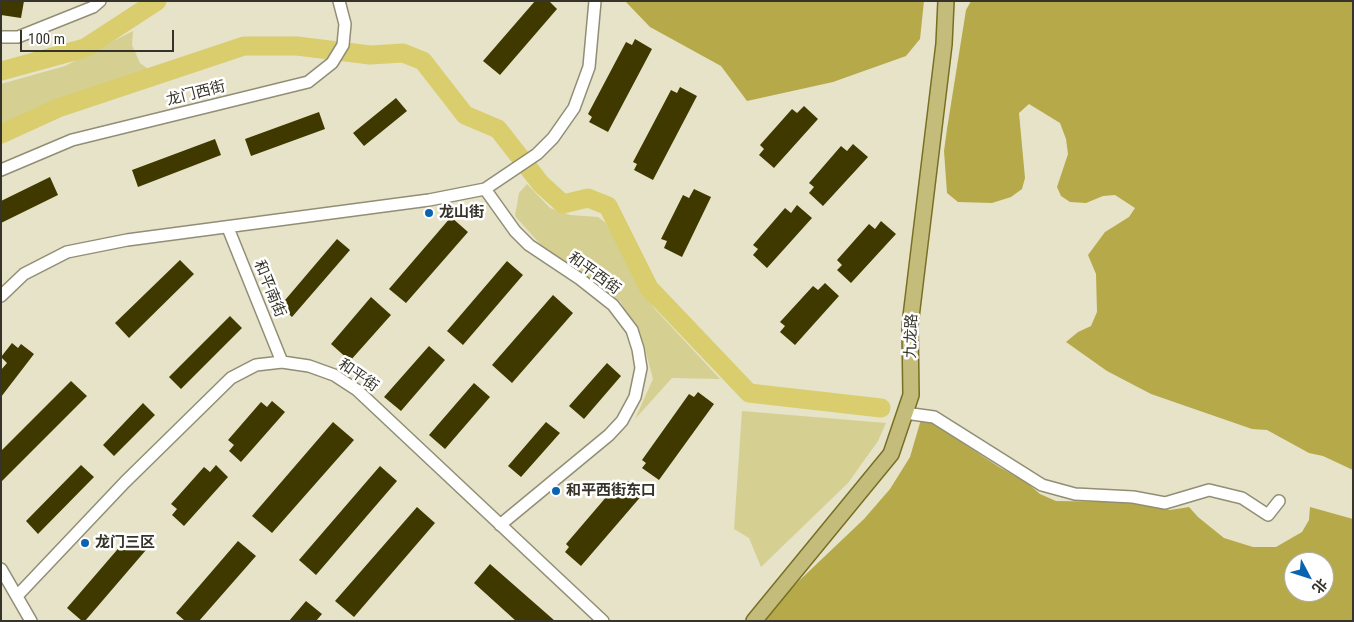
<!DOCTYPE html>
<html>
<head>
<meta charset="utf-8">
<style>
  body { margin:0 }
  #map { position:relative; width:1354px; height:622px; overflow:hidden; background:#e6e3c9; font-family:"Roboto Condensed","Noto Sans SC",sans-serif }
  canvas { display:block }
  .frame { position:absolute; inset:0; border:2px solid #36342a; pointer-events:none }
  .north { position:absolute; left:1284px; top:552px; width:50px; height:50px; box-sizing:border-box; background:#fff; border:1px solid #afaeaa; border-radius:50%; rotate:130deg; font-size:14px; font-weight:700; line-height:20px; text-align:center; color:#36342a }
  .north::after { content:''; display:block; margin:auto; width:18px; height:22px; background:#0a63b1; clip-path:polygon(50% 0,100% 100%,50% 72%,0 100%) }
  .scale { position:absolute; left:20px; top:30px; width:154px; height:22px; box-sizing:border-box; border:2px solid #36342a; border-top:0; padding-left:6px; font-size:15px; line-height:18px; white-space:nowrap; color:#36342a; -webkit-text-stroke:4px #fff; paint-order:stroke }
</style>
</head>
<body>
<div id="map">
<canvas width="1354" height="622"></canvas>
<div class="frame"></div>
<div class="north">北</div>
<div class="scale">100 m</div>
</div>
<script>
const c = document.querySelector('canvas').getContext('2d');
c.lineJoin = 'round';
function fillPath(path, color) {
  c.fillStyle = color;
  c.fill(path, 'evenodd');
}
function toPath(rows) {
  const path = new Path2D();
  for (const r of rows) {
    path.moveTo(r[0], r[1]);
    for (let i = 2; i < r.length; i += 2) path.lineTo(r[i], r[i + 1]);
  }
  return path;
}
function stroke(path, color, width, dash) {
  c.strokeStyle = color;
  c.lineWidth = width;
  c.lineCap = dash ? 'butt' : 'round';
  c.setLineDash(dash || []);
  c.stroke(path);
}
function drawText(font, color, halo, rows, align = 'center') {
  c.font = font + ' "Roboto Condensed","Noto Sans SC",sans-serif';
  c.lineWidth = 5;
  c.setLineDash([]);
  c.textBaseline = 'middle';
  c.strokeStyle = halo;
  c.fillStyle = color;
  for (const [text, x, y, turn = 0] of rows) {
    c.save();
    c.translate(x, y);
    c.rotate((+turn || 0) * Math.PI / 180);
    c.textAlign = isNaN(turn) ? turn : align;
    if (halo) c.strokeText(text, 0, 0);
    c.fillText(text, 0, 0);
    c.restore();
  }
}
const green = toPath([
  [133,31,132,45,140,63,151,71,43,107,1,126,1,84,65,66],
  [527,184,550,208,570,215,598,217,606,223,654,308,720,379,672,378,635,419,653,379,644,345,620,301,591,279,550,255,515,216,519,193],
  [742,411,886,423,878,441,848,483,761,567,749,538,734,529]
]);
const forest = toPath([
  [625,1,924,1,920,39,906,56,833,82,747,101,721,66,650,27],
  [971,1,1353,1,1353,470,1323,456,1309,453,1267,430,1252,429,1151,394,1107,371,1066,342,1078,332,1091,326,1097,312,1096,274,1088,255,1105,232,1129,217,1135,208,1115,195,1103,196,1086,203,1070,202,1061,196,1057,187,1068,154,1066,139,1060,123,1029,104,1019,113,1025,178,1022,189,1011,197,992,203,958,202,947,193,944,151,947,129,966,10],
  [922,416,999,467,1026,482,1040,494,1056,501,1130,502,1170,510,1189,507,1198,517,1224,538,1253,547,1276,547,1302,532,1309,520,1310,507,1353,519,1353,621,762,621,784,595,864,519,890,489,910,457],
  [1294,562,1324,562,1324,592,1294,592]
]);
const river = toPath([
  [1,71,85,48,157,1],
  [1,134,58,108,244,46,297,46,370,55,403,53,423,61,465,115,498,129,541,184,563,204,588,198,608,206,649,288,749,393,881,408]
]);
const building = toPath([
  [1,1,24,1,21,18,1,15],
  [535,1,549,1,557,9,500,75,483,61],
  [635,39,652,49,608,132,589,122,592,117,588,114,626,42,632,45],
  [680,87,697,96,653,180,634,170,637,164,633,162,671,90,677,93],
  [396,98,407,111,364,146,353,133],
  [804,106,818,119,774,168,759,155,764,149,760,145,792,109,797,113],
  [319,112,325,129,251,156,245,139],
  [215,139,221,155,138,187,132,170],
  [853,144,868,157,823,206,809,193,814,187,809,183,841,146,847,151],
  [50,177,58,195,1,223,1,201],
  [694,189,711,197,682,257,664,248,667,241,661,239,683,195,689,198],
  [797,205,812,218,767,268,753,255,758,249,753,245,785,208,791,213],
  [451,217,468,232,406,303,389,289],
  [881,221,896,234,851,283,837,270,842,265,837,260,869,224,875,229],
  [337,239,350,250,292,317,280,306],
  [180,260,194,274,129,338,115,323],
  [507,261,523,275,463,345,447,331],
  [825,283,839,296,795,345,780,332,785,326,780,322,813,286,818,290],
  [553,295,573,313,512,383,492,365],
  [371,297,391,315,350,361,331,344],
  [230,316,242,328,181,389,169,377],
  [12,343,18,348,21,344,34,354,1,397,1,370,7,363,1,357],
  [429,346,445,360,401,411,384,397],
  [607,363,621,376,584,419,569,406],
  [71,381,87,396,1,482,1,451],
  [474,383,490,397,445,449,429,435],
  [698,392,714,404,659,480,642,468,646,463,642,460,689,394,694,397],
  [272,401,285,412,241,462,229,451,234,445,228,440,261,402,267,407],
  [143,403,155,415,114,456,103,445],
  [333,422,354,440,272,533,252,516],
  [546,422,560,433,521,477,508,466],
  [81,465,94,477,38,534,26,521],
  [216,465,228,477,184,526,172,515,177,509,171,504,204,467,210,472],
  [380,466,397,481,316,575,299,560],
  [628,481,643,494,581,566,565,552,569,547,566,544,619,482,624,486],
  [417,507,435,523,354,617,335,601],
  [129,536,146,550,85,621,82,621,67,608],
  [238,541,256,556,199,621,185,621,176,613],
  [490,564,555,621,516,621,474,583],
  [306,601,322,614,316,621,289,621]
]);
const minor = toPath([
  [1,37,18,37,93,7,100,1],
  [1,170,72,140,308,82,332,63,343,45,345,24,339,1],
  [485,189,515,231,529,245,580,279,613,305,632,330,638,349,641,368,635,397,622,421,609,435,500,525],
  [228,228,282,362],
  [1,296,24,274,67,252,127,240,429,200,485,189,537,154,553,138,574,108,589,67,595,1],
  [905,413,934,417,1042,485,1075,494,1133,497,1165,503,1209,490,1242,498,1268,515,1279,501],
  [1,569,31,621],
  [17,596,125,482,231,378,256,365,282,362,309,366,334,375,357,390,603,621]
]);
const major = toPath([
  [754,621,891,454,911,395,910,325,944,44,946,1]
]);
const markers = [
  [429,213,5,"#0a63b1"],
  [556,491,5,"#0a63b1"],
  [85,543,5,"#0a63b1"]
];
const streetNames = [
  ["龙门西街",196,94,-14],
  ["和平西街",594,274,36],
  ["和平南街",269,289,68],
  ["九龙路",912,336,-88],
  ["和平街",358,376,35]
];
const poiNames = [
  ["龙山街",439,213],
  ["和平西街东口",566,491],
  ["龙门三区",95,543]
];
fillPath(green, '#d6cf92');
fillPath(forest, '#b6a949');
stroke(river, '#d9cd6d', 19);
fillPath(building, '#3f3900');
stroke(minor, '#918e75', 14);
stroke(major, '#786f24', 18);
stroke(minor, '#fff', 11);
stroke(major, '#c4bc7a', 15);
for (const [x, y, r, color] of markers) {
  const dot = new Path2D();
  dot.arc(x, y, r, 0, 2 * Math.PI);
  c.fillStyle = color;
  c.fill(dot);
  stroke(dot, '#fff', 2);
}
drawText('15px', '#36342a', '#fff', streetNames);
drawText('bold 15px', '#36342a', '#fff', poiNames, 'left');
</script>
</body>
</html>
